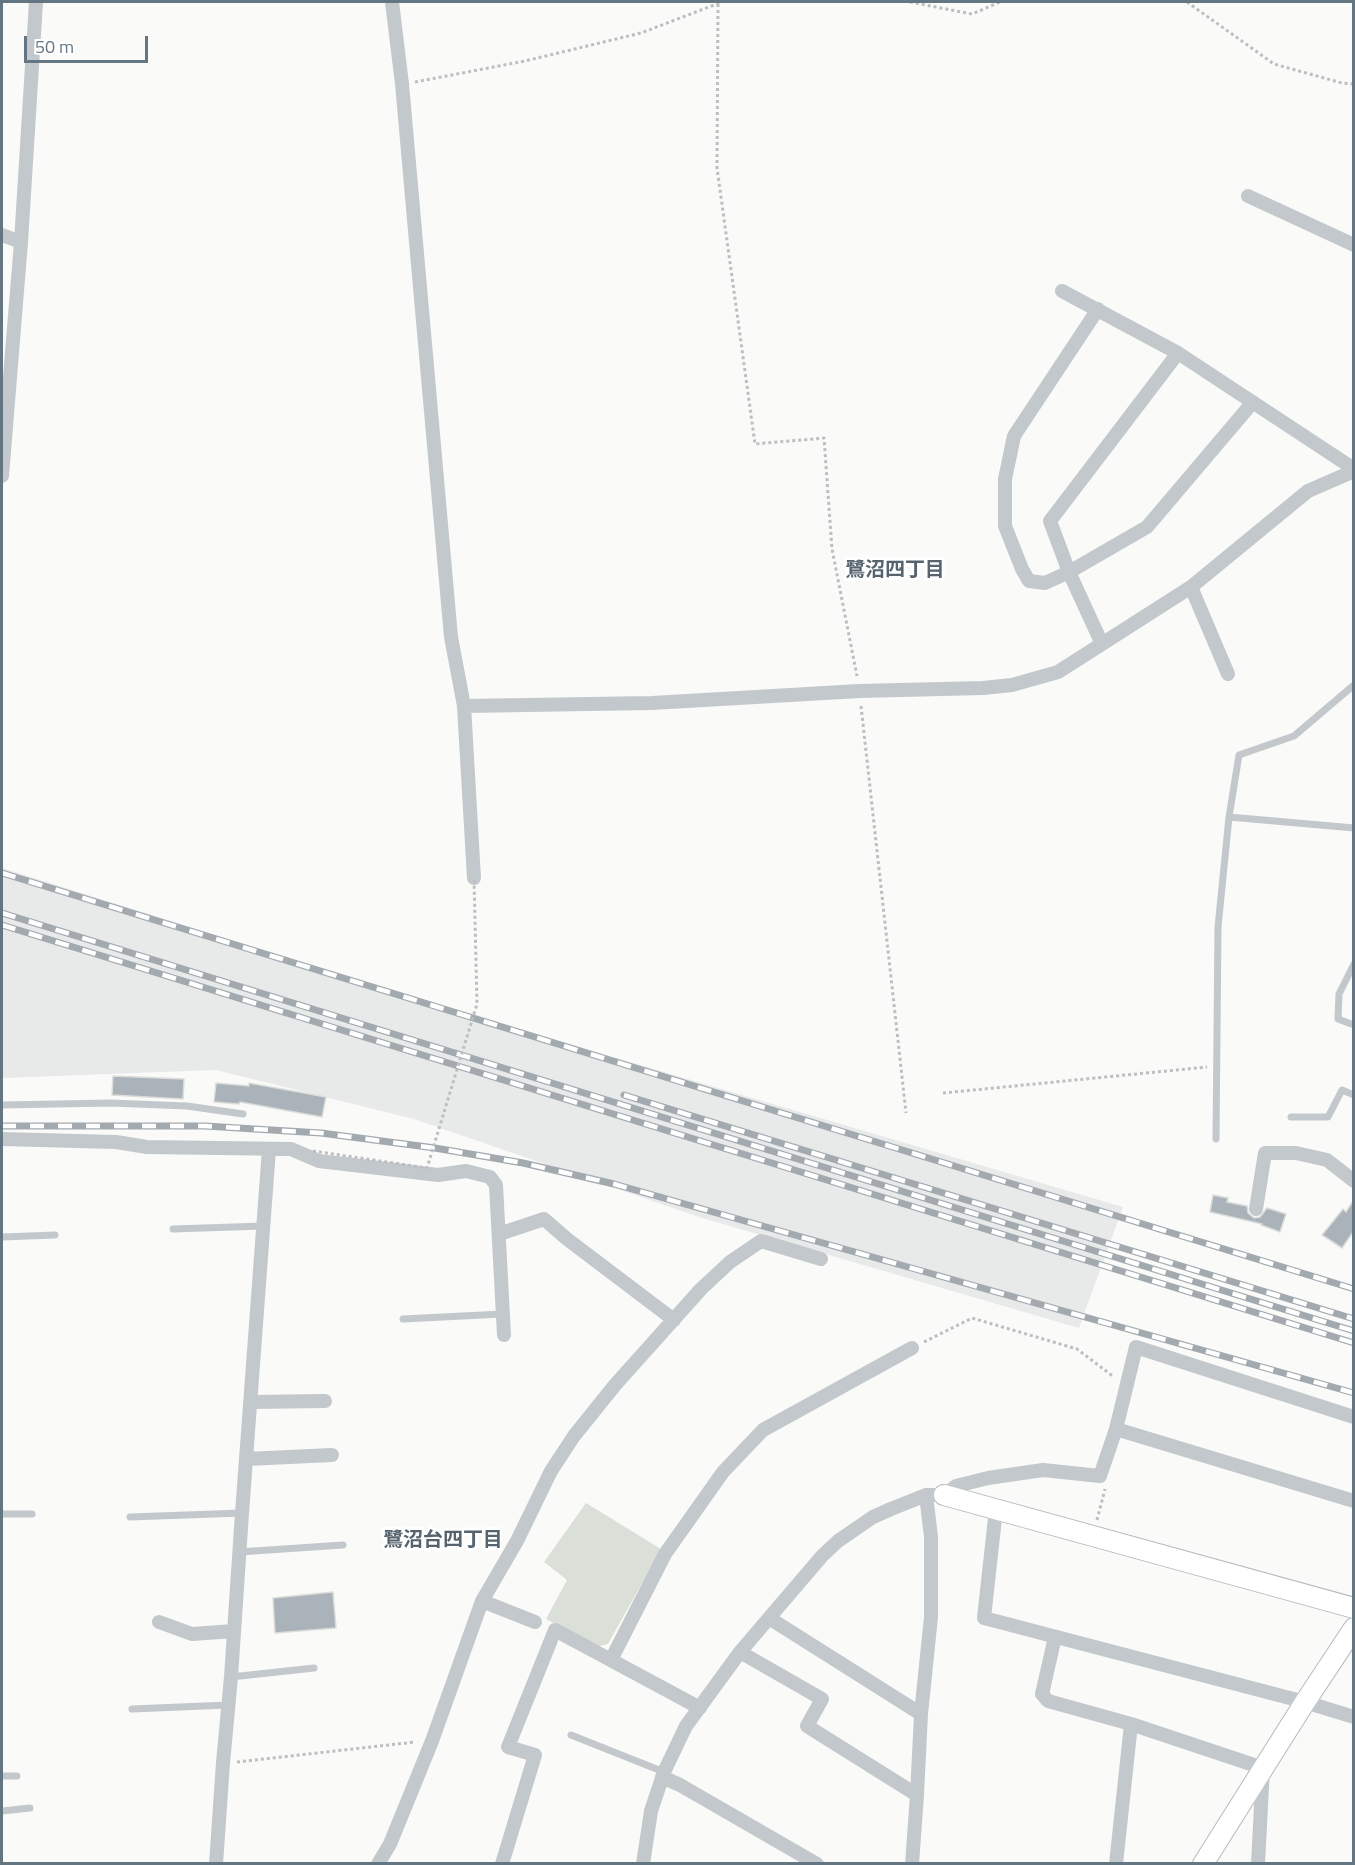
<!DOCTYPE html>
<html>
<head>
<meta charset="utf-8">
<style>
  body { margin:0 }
  #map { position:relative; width:1355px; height:1865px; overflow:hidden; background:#fafaf8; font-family:"Titillium Web",sans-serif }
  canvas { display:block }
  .frame { position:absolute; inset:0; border:3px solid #657683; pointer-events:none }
  .scale { position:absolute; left:24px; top:36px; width:124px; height:27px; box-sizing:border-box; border:3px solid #657683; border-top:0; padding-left:8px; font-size:18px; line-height:21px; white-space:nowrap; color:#657683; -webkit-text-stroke:4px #fff; paint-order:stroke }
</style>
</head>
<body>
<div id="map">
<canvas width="1355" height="1865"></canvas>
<div class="frame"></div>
<div class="scale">50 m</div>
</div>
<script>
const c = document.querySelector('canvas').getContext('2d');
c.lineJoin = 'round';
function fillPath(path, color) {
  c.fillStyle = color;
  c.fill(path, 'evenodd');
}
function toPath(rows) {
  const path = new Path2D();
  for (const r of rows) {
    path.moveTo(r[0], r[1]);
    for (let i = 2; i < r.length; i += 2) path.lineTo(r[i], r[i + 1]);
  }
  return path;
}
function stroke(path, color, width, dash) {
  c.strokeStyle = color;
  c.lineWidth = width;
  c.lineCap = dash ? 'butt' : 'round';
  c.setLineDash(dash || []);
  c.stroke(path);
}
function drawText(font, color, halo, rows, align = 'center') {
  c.font = font + ' "Titillium Web","Noto Sans JP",sans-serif';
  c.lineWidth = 6;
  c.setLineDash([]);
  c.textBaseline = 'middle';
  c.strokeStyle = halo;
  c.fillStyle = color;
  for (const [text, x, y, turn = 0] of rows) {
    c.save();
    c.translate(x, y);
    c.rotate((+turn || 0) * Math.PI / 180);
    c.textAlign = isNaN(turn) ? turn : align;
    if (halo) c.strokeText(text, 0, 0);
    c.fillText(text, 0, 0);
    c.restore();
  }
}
const built = toPath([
  [2,868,460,1012,1123,1207,1079,1328,699,1217,414,1119,216,1070,2,1078]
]);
const green = toPath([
  [586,1503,661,1549,608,1644,599,1646,546,1619,567,1580,544,1562]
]);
const building = toPath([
  [113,1076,184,1079,183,1099,112,1095,113,1076],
  [216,1083,249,1086,249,1083,326,1097,322,1117,240,1102,239,1104,214,1102,216,1083],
  [1213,1195,1228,1198,1227,1202,1247,1206,1248,1213,1254,1218,1260,1217,1267,1208,1286,1214,1280,1232,1261,1225,1262,1224,1210,1212,1213,1195],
  [1353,1201,1353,1232,1342,1248,1322,1235,1343,1209,1346,1212,1353,1201],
  [333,1592,336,1628,275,1633,273,1598,333,1592]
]);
const path = toPath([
  [910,2,972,14,1000,2],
  [1187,2,1274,64,1342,83,1354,84],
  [718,4,717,168,755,444,824,438,832,549,857,676],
  [415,82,525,61,641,33,722,2],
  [861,706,906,1113],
  [943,1093,1207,1067],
  [924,1342,972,1318,1077,1349,1114,1377],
  [1097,1520,1105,1489],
  [237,1762,415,1742]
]);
const lane = toPath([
  [1229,817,1354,828],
  [1354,964,1339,994,1338,1019,1354,1025],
  [2,1105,111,1103,187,1106,243,1114],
  [1291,1117,1328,1117,1342,1090,1354,1095],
  [1216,1139,1218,927,1229,817,1239,755,1294,736,1354,685],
  [173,1229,263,1226],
  [2,1237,55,1235],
  [403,1319,502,1314],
  [2,1514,32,1514],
  [130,1517,242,1513],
  [239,1552,343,1545],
  [231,1677,314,1668],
  [132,1709,228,1705],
  [571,1735,664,1772],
  [2,1776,17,1776],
  [2,1811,30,1808]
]);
const street = toPath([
  [392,2,402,84,451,637,464,706,474,878],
  [1248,196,1354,245],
  [2,235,21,242],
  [1062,291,1178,353,1354,469],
  [1098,309,1014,436,1005,479,1005,526,1022,569,1029,581,1045,583,1069,572,1147,527,1253,402],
  [2,476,21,242,36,2],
  [1191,587,1228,674],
  [1102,644,1069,572,1050,521,1178,353],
  [464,706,652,703,859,691,983,688,1012,685,1058,672,1191,587,1308,491,1354,471],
  [2,1139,116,1142,147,1147,291,1149,319,1161,438,1175,466,1171,490,1177,496,1185,504,1335],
  [1256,1209,1265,1153,1296,1153,1327,1160,1354,1181],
  [499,1234,544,1219,567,1239,674,1320],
  [250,1402,325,1401],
  [1116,1429,1354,1501],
  [246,1459,332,1455],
  [996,1509,984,1618,1305,1702,1354,1717],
  [482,1601,535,1622],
  [769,1618,921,1714],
  [159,1622,192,1634,234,1631],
  [1055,1637,1042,1694,1048,1701,1131,1724,1263,1768,1258,1864],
  [740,1652,822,1699,807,1726,917,1795],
  [611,1660,665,1554,723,1472,763,1430,912,1348],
  [662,1777,680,1785,817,1864],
  [216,1864,223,1763,231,1677,242,1513,269,1149],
  [378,1864,390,1844,432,1741,482,1601,517,1541,551,1471,574,1436,615,1385,701,1289,730,1262,761,1241,821,1259],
  [502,1864,535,1755,508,1747,555,1630,700,1708],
  [643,1864,651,1811,664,1772,686,1726,740,1652,822,1556,838,1541,873,1517,891,1509,926,1495,944,1495,956,1486,988,1478,1043,1470,1100,1476,1116,1429,1136,1347,1354,1417],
  [912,1864,917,1795,921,1714,931,1617,931,1537,926,1495],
  [1116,1864,1131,1724]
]);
const secondary = toPath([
  [944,1495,1354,1608],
  [1203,1864,1305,1702,1354,1628]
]);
const rail = toPath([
  [2,873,1354,1289],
  [2,913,1354,1331],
  [2,925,1354,1343],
  [624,1095,1354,1319],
  [2,1126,205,1126,321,1133,435,1148,523,1163,614,1184,1354,1393]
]);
const pathBridge = toPath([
  [313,1151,427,1168,477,1004,474,878]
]);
const neighbourhoodNames = [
  ["鷺沼四丁目",895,571],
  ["鷺沼台四丁目",443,1541]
];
fillPath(built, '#e8e9e9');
fillPath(green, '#dadfd7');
fillPath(building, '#aab3b9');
stroke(building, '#dcdcda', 1.5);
stroke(secondary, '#b3babf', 22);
stroke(path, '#bbbfc2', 3, [3, 3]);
stroke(lane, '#c3c8cc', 7);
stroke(street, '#c3c8cc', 14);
stroke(secondary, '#fff', 20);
stroke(rail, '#a2aab0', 7);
stroke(rail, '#fff', 4.5, [14]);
stroke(pathBridge, '#bbbfc2', 3, [3, 3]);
drawText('bold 20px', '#57646e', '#fff', neighbourhoodNames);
</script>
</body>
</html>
